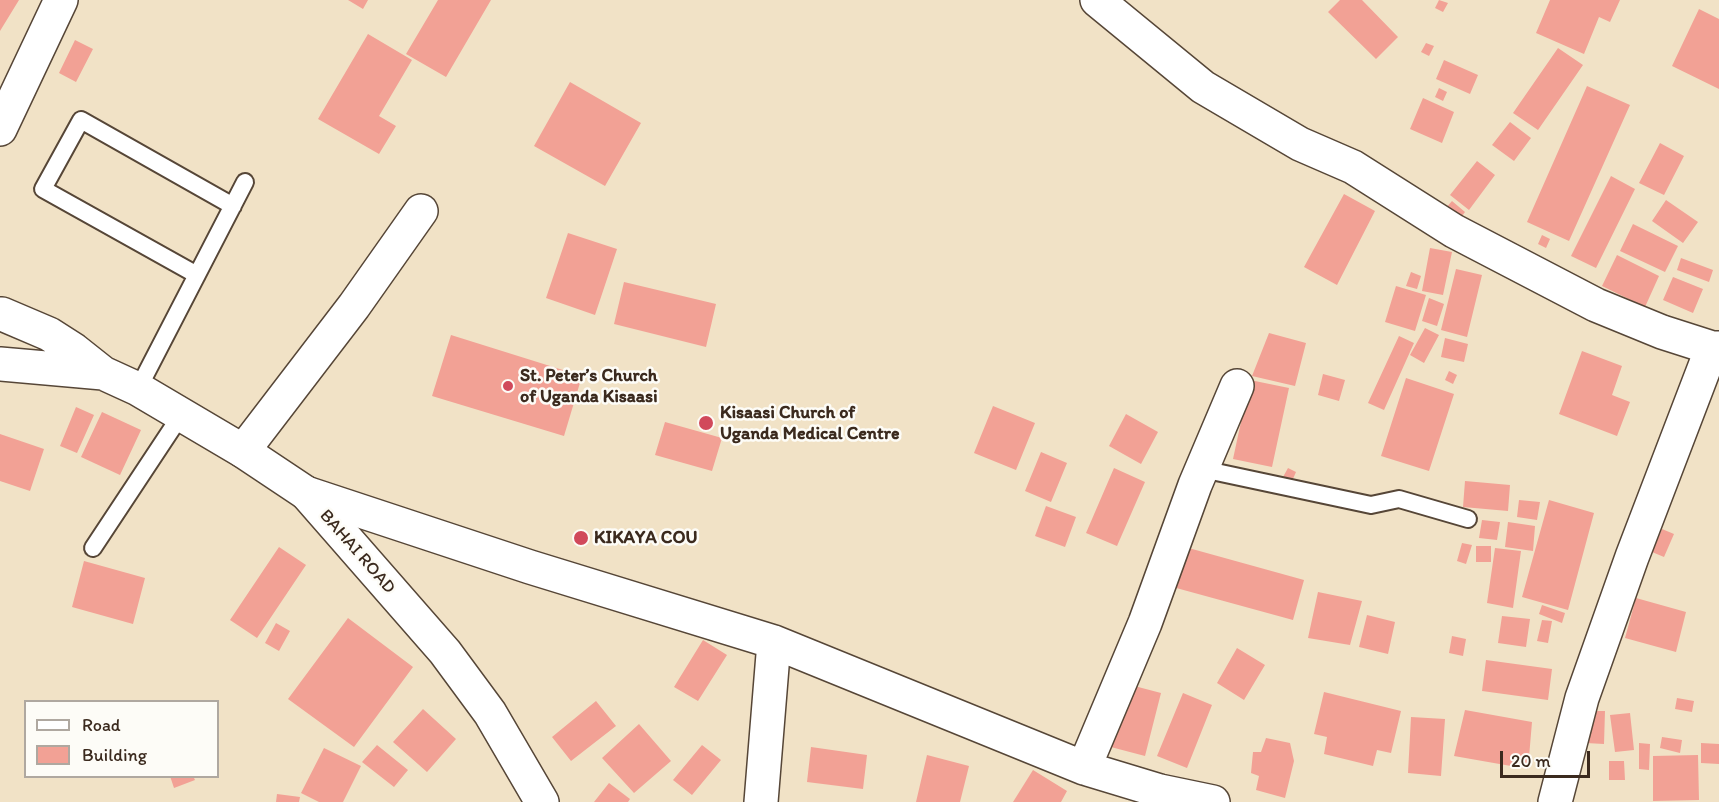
<!DOCTYPE html>
<html>
<head>
<meta charset="utf-8">
<style>
  body { margin:0 }
  #map { position:relative; width:1719px; height:802px; overflow:hidden; background:#f1e2c6; font-family:Itim,sans-serif }
  canvas { display:block }
  .legend { position:absolute; left:24px; top:700px; width:195px; height:78px; box-sizing:border-box; background:#fdfcf7; border:2px solid #afa8a0; margin:0; padding:8px 10px; list-style:none; font-size:18px; color:#3b2a1e }
  .legend li { display:flex; align-items:center; gap:12px; height:30px }
  .legend b { width:30px; border:2px solid #afa8a0 }
  .scale { position:absolute; left:1500px; top:751px; width:90px; height:27px; box-sizing:border-box; border:3px solid #3b2a1e; border-top:0; padding-left:8px; font-size:18px; line-height:21px; white-space:nowrap; color:#3b2a1e; -webkit-text-stroke:4px #fdfcf7; paint-order:stroke }
</style>
</head>
<body>
<div id="map">
<canvas width="1719" height="802"></canvas>
<ul class="legend">
<li><b style="height:8px;background:#fff"></b>Road</li>
<li><b style="height:16px;background:#f2a195"></b>Building</li>
</ul>
<div class="scale">20 m</div>
</div>
<script>
const c = document.querySelector('canvas').getContext('2d');
c.lineJoin = 'round';
function fillPath(path, color) {
  c.fillStyle = color;
  c.fill(path, 'evenodd');
}
function toPath(rows) {
  const path = new Path2D();
  for (const r of rows) {
    path.moveTo(r[0], r[1]);
    for (let i = 2; i < r.length; i += 2) path.lineTo(r[i], r[i + 1]);
  }
  return path;
}
function stroke(path, color, width, dash) {
  c.strokeStyle = color;
  c.lineWidth = width;
  c.lineCap = dash ? 'butt' : 'round';
  c.setLineDash(dash || []);
  c.stroke(path);
}
function drawText(font, color, halo, rows, align = 'center') {
  c.font = font + ' Itim,sans-serif';
  c.lineWidth = 5;
  c.setLineDash([]);
  c.textBaseline = 'middle';
  c.strokeStyle = halo;
  c.fillStyle = color;
  for (const [text, x, y, turn = 0] of rows) {
    c.save();
    c.translate(x, y);
    c.rotate((+turn || 0) * Math.PI / 180);
    c.textAlign = isNaN(turn) ? turn : align;
    if (halo) c.strokeText(text, 0, 0);
    c.fillText(text, 0, 0);
    c.restore();
  }
}
const building = toPath([
  [0,0,19,0,0,31],
  [348,0,368,0,363,9],
  [438,0,491,0,446,77,406,54],
  [1340,0,1362,0,1398,37,1376,59,1328,12],
  [1439,0,1448,3,1443,12,1435,8],
  [1550,0,1620,0,1610,22,1599,17,1584,54,1536,33],
  [1699,9,1719,19,1719,89,1672,66],
  [368,34,412,60,379,116,396,126,379,154,318,119],
  [75,40,93,49,76,82,59,73],
  [1426,43,1434,46,1429,56,1421,52],
  [1558,48,1583,65,1538,130,1513,113],
  [1444,60,1478,75,1470,94,1436,79],
  [570,82,641,123,605,186,534,146],
  [1587,86,1630,105,1569,241,1527,222],
  [1439,88,1447,92,1443,101,1435,97],
  [1423,98,1454,112,1442,143,1410,129],
  [1510,122,1531,138,1514,161,1492,145],
  [1660,143,1684,156,1664,195,1639,183],
  [1477,161,1495,175,1469,210,1450,195],
  [1611,176,1635,189,1596,268,1571,256],
  [1344,194,1375,211,1337,285,1304,267],
  [1666,200,1698,222,1683,243,1652,221],
  [1452,201,1465,212,1459,220,1445,209],
  [1633,224,1678,246,1665,272,1620,251],
  [568,233,617,249,595,315,546,298],
  [1542,235,1550,239,1546,248,1538,244],
  [1430,248,1452,252,1443,295,1422,291],
  [1617,255,1659,276,1645,307,1602,286],
  [1681,258,1713,270,1709,282,1677,270],
  [1456,269,1482,275,1467,337,1441,330],
  [1411,272,1421,276,1417,289,1406,286],
  [1673,277,1703,289,1693,313,1663,300],
  [624,282,716,304,706,347,614,324],
  [1396,286,1426,295,1415,331,1385,322],
  [1429,298,1444,304,1437,326,1422,321],
  [1425,328,1439,335,1424,363,1410,355],
  [1269,333,1306,343,1295,386,1252,376],
  [451,335,582,376,564,436,432,396],
  [1399,336,1414,343,1384,410,1368,403],
  [1445,338,1468,344,1464,362,1441,357],
  [1582,351,1622,366,1612,395,1630,402,1617,436,1559,414],
  [1449,371,1457,375,1453,384,1445,380],
  [1323,374,1345,380,1339,401,1318,395],
  [1406,378,1454,394,1429,471,1381,456],
  [1250,380,1289,388,1272,467,1233,459],
  [993,406,1035,423,1016,470,974,453],
  [76,407,94,415,77,453,60,446],
  [102,412,141,430,120,475,81,457],
  [1126,414,1158,432,1141,464,1109,446],
  [665,422,722,438,712,471,655,455],
  [0,434,44,449,30,491,0,481],
  [1041,452,1067,463,1051,502,1025,491],
  [1114,468,1145,482,1117,546,1086,533],
  [1288,468,1296,472,1292,481,1283,477],
  [1465,481,1510,485,1508,511,1463,507],
  [1519,500,1540,502,1537,520,1517,517],
  [1549,500,1594,513,1568,610,1522,597],
  [1046,506,1076,517,1065,547,1035,536],
  [1482,520,1500,522,1497,540,1479,538],
  [1508,522,1535,526,1533,551,1505,547],
  [1662,529,1674,534,1664,557,1652,552],
  [1462,543,1472,545,1466,564,1457,561],
  [1476,546,1491,546,1491,562,1476,562],
  [279,547,306,565,257,638,230,620],
  [1185,547,1304,580,1293,620,1169,586],
  [1495,548,1521,551,1513,608,1487,603],
  [84,561,145,578,133,624,72,607],
  [1318,592,1362,601,1350,645,1308,638],
  [1636,598,1686,612,1676,652,1625,638],
  [1542,605,1565,613,1562,623,1539,614],
  [1367,615,1395,622,1388,654,1359,647],
  [1502,616,1530,619,1526,647,1498,643],
  [348,618,413,667,354,747,288,699],
  [1542,620,1552,621,1548,643,1537,641],
  [276,623,290,631,279,651,265,643],
  [1452,636,1466,639,1463,656,1449,653],
  [703,640,727,655,698,701,674,687],
  [1237,648,1265,665,1244,700,1217,683],
  [1486,660,1552,669,1548,700,1482,691],
  [1123,683,1161,693,1145,756,1107,746],
  [1324,692,1401,711,1391,753,1377,750,1373,766,1324,754,1327,737,1314,734],
  [1183,693,1212,705,1187,768,1157,756],
  [1677,698,1694,701,1692,712,1675,709],
  [596,701,616,726,571,761,552,737],
  [423,709,456,739,427,772,393,742],
  [1465,710,1532,722,1528,769,1454,756],
  [1587,711,1605,711,1604,744,1586,743],
  [1630,713,1634,750,1615,752,1610,715],
  [1411,717,1445,719,1441,776,1408,773],
  [639,724,671,761,634,793,602,758],
  [1662,737,1682,740,1680,753,1660,748],
  [1266,738,1290,743,1294,761,1285,798,1256,790,1259,776,1251,773,1253,752,1261,752],
  [1639,743,1650,744,1649,770,1639,769],
  [1701,743,1719,744,1719,764,1701,763],
  [377,745,408,770,394,787,362,762],
  [702,745,721,760,692,795,673,780],
  [811,747,867,755,863,789,807,782],
  [324,748,361,766,343,802,319,802,301,793],
  [927,755,969,766,960,802,916,802],
  [1698,755,1699,800,1653,801,1653,756],
  [1609,761,1624,761,1625,780,1609,780],
  [1033,770,1067,791,1061,802,1013,802],
  [170,776,193,776,195,780,174,788],
  [609,783,630,799,628,802,594,802],
  [277,794,300,797,299,802,276,802]
]);
const lane = toPath([
  [197,275,43,189,81,120,233,206],
  [138,389,245,182],
  [1202,469,1371,505,1399,499,1468,519],
  [93,548,181,415]
]);
const street = toPath([
  [1097,0,1203,87,1300,144,1353,167,1454,231,1596,305,1662,332,1712,348],
  [0,129,61,0],
  [243,451,354,306,421,211],
  [306,493,530,567,774,642,1084,768,1160,791,1213,802],
  [1084,768,1145,623,1195,485,1237,386],
  [761,802,774,642],
  [1555,802,1582,698,1632,557,1712,348,1719,348]
]);
const secondary = toPath([
  [2,314,49,334,74,350,103,373,138,389,243,451,306,493,445,652,490,713,542,802],
  [0,364,103,373]
]);
const markers = [
  [508,386,6,"#d1495b"],
  [706,423,8,"#d1495b"],
  [581,538,8,"#d1495b"]
];
const poiNames = [
  ["St. Peter’s Church",520,376],
  ["of Uganda Kisaasi",520,397],
  ["Kisaasi Church of",720,413],
  ["Uganda Medical Centre",720,434],
  ["KIKAYA COU",594,538]
];
const streetNames = [
  ["BAHAI ROAD",357,552,49]
];
fillPath(building, '#f2a195');
stroke(lane, '#564637', 20);
stroke(street, '#564637', 36);
stroke(secondary, '#564637', 36);
stroke(lane, '#fff', 16);
stroke(street, '#fff', 33);
stroke(secondary, '#fff', 33);
for (const [x, y, r, color] of markers) {
  const dot = new Path2D();
  dot.arc(x, y, r, 0, 2 * Math.PI);
  c.fillStyle = color;
  c.fill(dot);
  stroke(dot, '#fdfcf7', 2);
}
drawText('bold 18px', '#3b2a1e', '#fdfcf7', poiNames, 'left');
drawText('18px', '#3b2a1e', '#fdfcf7', streetNames);
</script>
</body>
</html>
